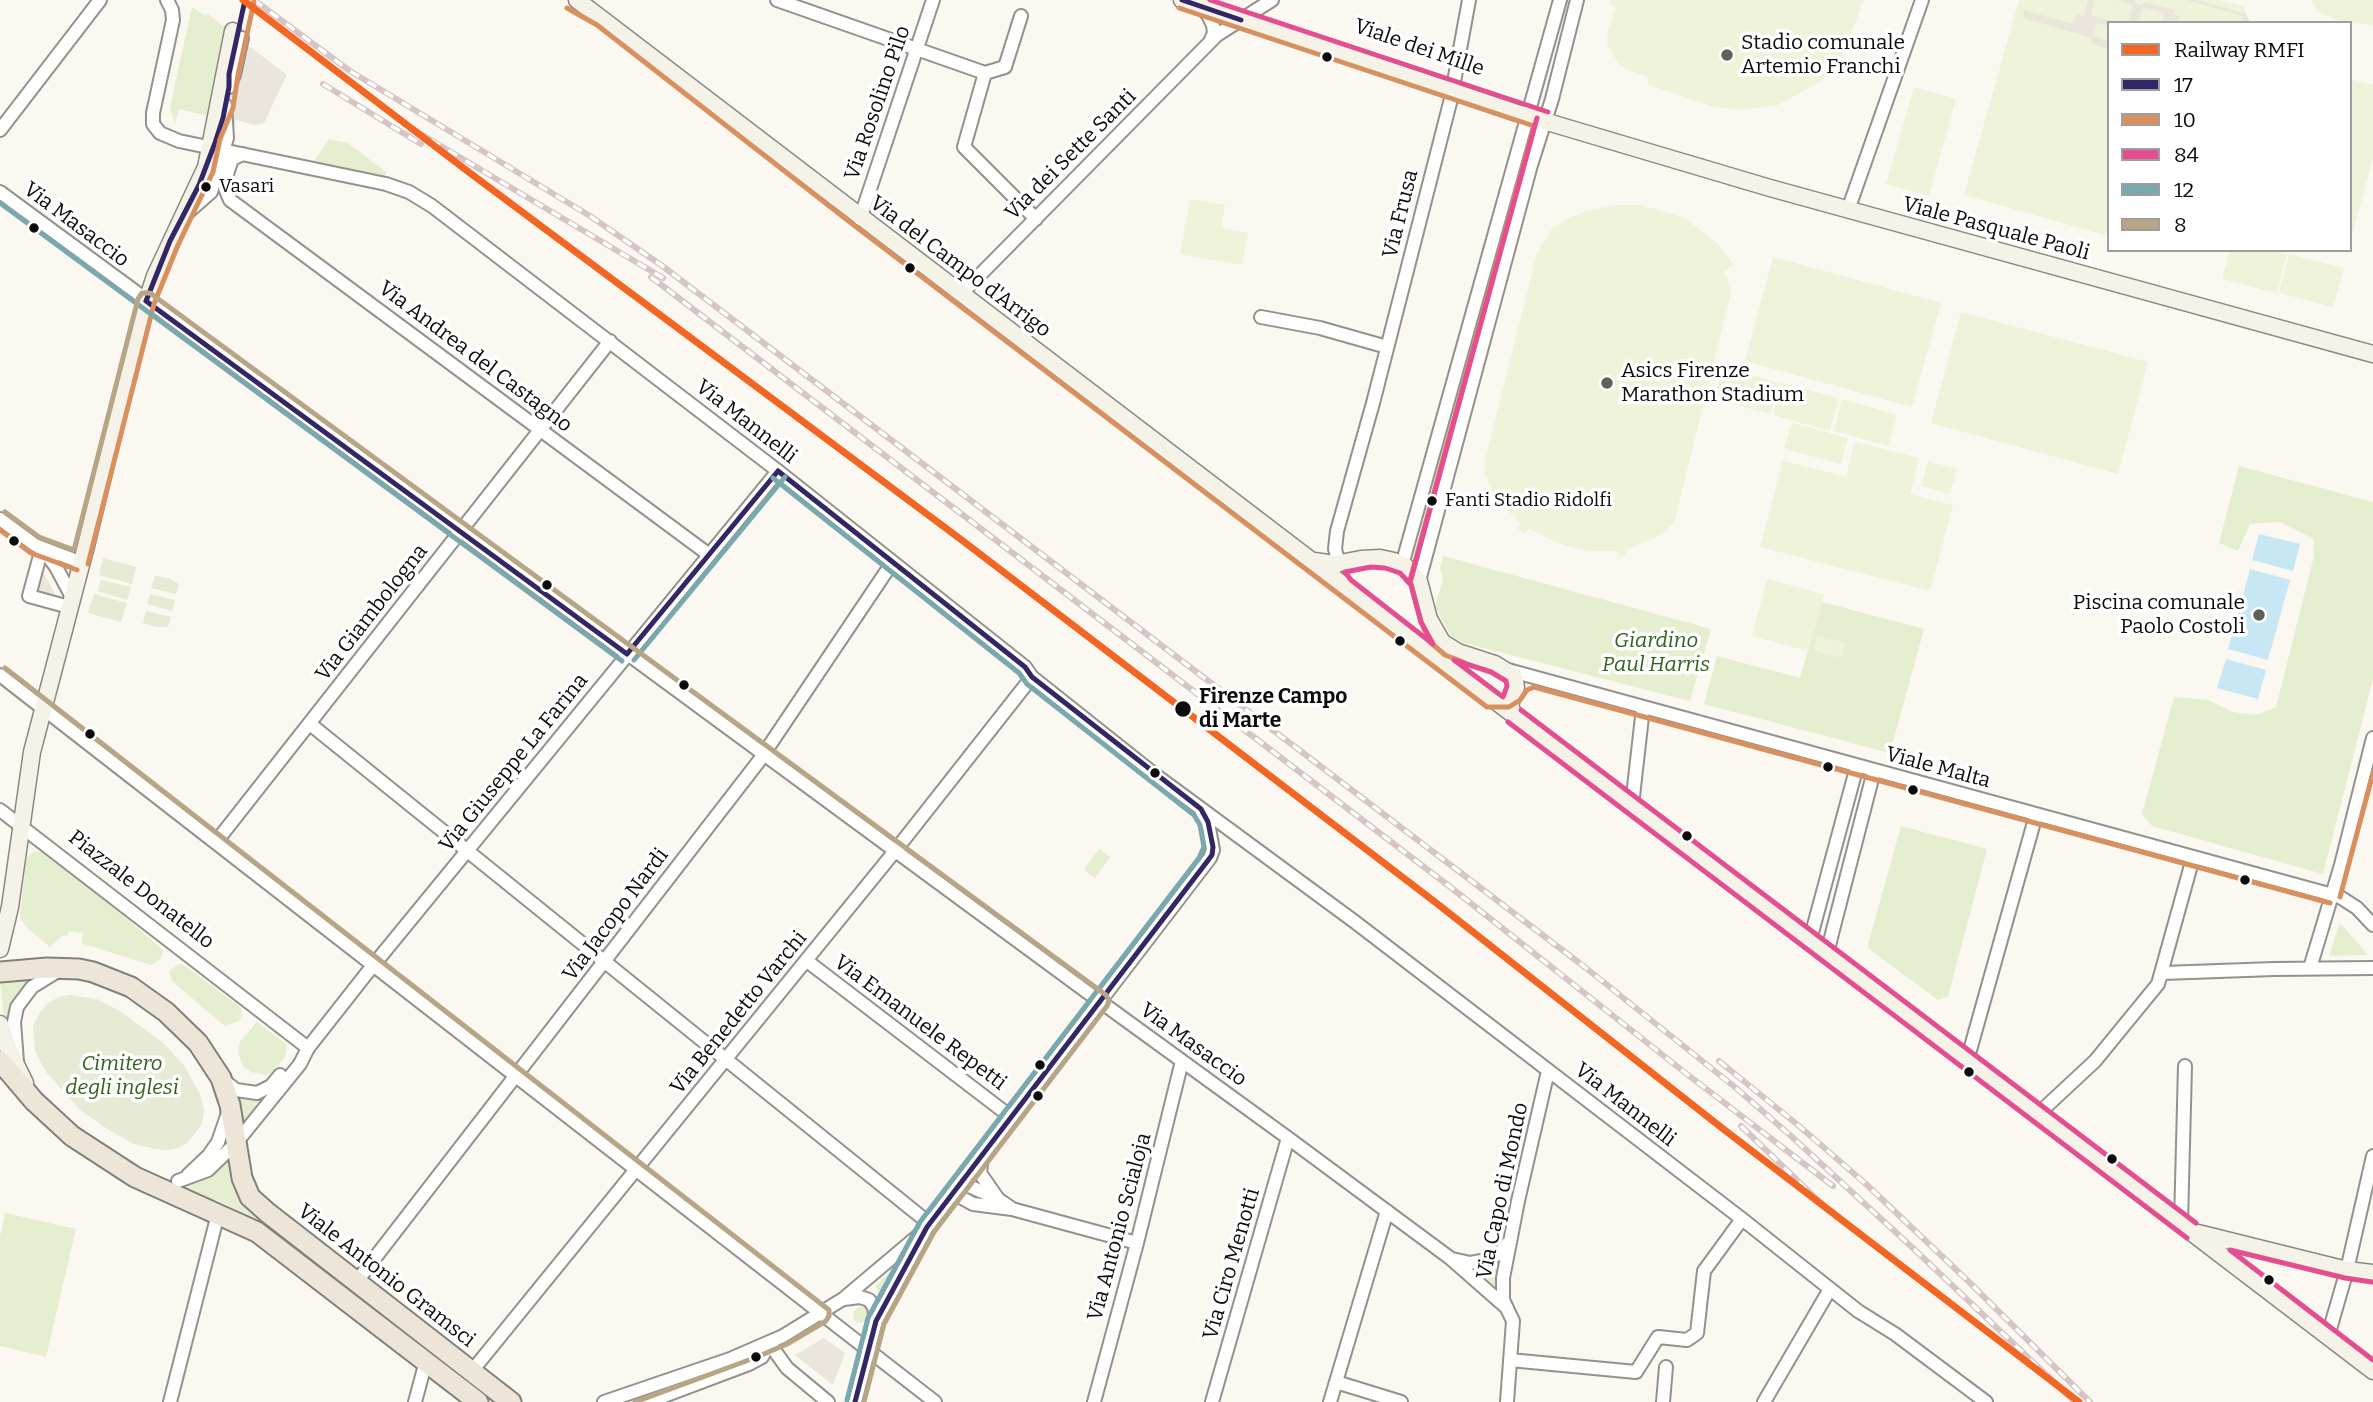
<!DOCTYPE html>
<html>
<head>
<meta charset="utf-8">
<style>
  body { margin:0 }
  #map { position:relative; width:2373px; height:1402px; overflow:hidden; background:#faf8f0; font-family:Bitter,serif }
  canvas { display:block }
  .legend { position:absolute; left:2107px; top:21px; width:245px; height:231px; box-sizing:border-box; background:#fff; border:2px solid #9e9e9e; margin:0; padding:9px 12px; list-style:none; font-size:21px; color:#0c0c0c }
  .legend li { display:flex; align-items:center; gap:14px; height:35px }
  .legend b { width:35px; border:2px solid #9e9e9e }
</style>
</head>
<body>
<div id="map">
<canvas width="2373" height="1402"></canvas>
<ul class="legend">
<li><b style="height:9px;background:#f26522"></b>Railway RMFI</li>
<li><b style="height:9px;background:#322665"></b>17</li>
<li><b style="height:9px;background:#d9905f"></b>10</li>
<li><b style="height:9px;background:#e44e90"></b>84</li>
<li><b style="height:9px;background:#79a8af"></b>12</li>
<li><b style="height:9px;background:#b8a585"></b>8</li>
</ul>
</div>
<script>
const c = document.querySelector('canvas').getContext('2d');
c.lineJoin = 'round';
function fillPath(path, color) {
  c.fillStyle = color;
  c.fill(path, 'evenodd');
}
function toPath(rows) {
  const path = new Path2D();
  for (const r of rows) {
    if (r.length === 3) {
      path.moveTo(r[0] + r[2], r[1]);
      path.arc(r[0], r[1], r[2], 0, 2 * Math.PI);
      continue;
    }
    path.moveTo(r[0], r[1]);
    for (let i = 2; i < r.length; i += 2) path.lineTo(r[i], r[i + 1]);
  }
  return path;
}
function stroke(path, color, width, dash) {
  c.strokeStyle = color;
  c.lineWidth = width;
  c.lineCap = dash ? 'butt' : 'round';
  c.setLineDash(dash || []);
  c.stroke(path);
}
function drawText(font, color, halo, rows, align = 'center') {
  c.font = font + ' Bitter,serif';
  c.lineWidth = 7;
  c.setLineDash([]);
  c.textBaseline = 'middle';
  c.strokeStyle = halo;
  c.fillStyle = color;
  for (const [text, x, y, turn = 0] of rows) {
    c.save();
    c.translate(x, y);
    c.rotate((+turn || 0) * Math.PI / 180);
    c.textAlign = isNaN(turn) ? turn : align;
    if (halo) c.strokeText(text, 0, 0);
    c.fillText(text, 0, 0);
    c.restore();
  }
}
const green = toPath([
  [192,7,206,16,207,13,229,31,208,116,179,109,175,124,170,107],
  [329,139,348,143,386,172,385,176,314,161],
  [2239,466,2373,502,2373,679,2323,874,2152,826,2142,814,2174,697,2208,700,2233,712,2256,715,2276,707,2314,556,2313,538,2279,522,2250,524,2238,551,2219,543],
  [1443,556,1711,629,1690,701,1464,643,1450,635,1435,606,1443,579,1440,568],
  [1822,602,1924,629,1890,753,1704,704,1717,656,1800,678],
  [1901,826,1987,849,1948,997,1938,1000,1869,949,1868,944],
  [1099,849,1110,857,1095,878,1084,870],
  [43,851,48,852,161,948,163,951,160,960,151,965,81,943,83,933,69,931,67,936,63,935,50,947,28,929,20,918,26,858,33,852],
  [2339,925,2342,925,2368,955,2329,956],
  [178,964,184,965,241,1008,242,1015,239,1021,226,1026,222,1024,172,981,169,971],
  [37,977,10,1027,5,1026,0,982],
  [257,1022,286,1044,287,1049,285,1057,271,1073,267,1075,251,1072,243,1067,238,1052,240,1041],
  [268,1095,246,1124,243,1123,237,1097,256,1100],
  [230,1154,248,1205,263,1224,216,1199,214,1202,180,1185],
  [5,1213,76,1229,46,1357,0,1346,0,1236],
  [911,1249,884,1295,875,1287],
  [1501,1259,1499,1283,1490,1288,1463,1267,1479,1267,1479,1274,1498,1268],
  [861,1315,8]
]);
const cemetery = toPath([
  [103,558,136,567,132,584,99,575],
  [155,576,168,578,179,584,176,594,151,588],
  [101,580,131,587,127,600,98,591],
  [94,594,127,603,121,622,88,613],
  [150,594,175,600,172,611,147,604],
  [146,611,171,617,168,627,156,627,143,623],
  [70,995,97,999,120,1011,162,1042,184,1065,200,1094,204,1110,202,1124,187,1143,179,1148,167,1150,155,1149,134,1144,112,1132,80,1110,46,1072,35,1051,33,1027,40,1012,48,1003,59,997]
]);
const pitch = toPath([
  [1611,0,1864,0,1842,56,1820,82,1778,105,1740,110,1714,107,1647,84,1649,77,1628,70,1618,63,1607,43,1608,31,1616,7,1609,4],
  [2019,0,2220,0,2243,6,2250,23,2109,23,2109,236,1964,195],
  [2311,0,2373,0,2373,25,2341,21,2325,16,2317,10],
  [2350,79,2373,85,2373,158,2350,243],
  [1914,87,1956,99,1929,196,1886,184],
  [1190,199,1225,205,1221,228,1248,233,1242,265,1180,254],
  [1617,205,1641,205,1685,218,1718,244,1734,265,1724,271,1731,293,1674,523,1661,535,1626,550,1627,556,1618,557,1617,551,1589,551,1571,547,1555,542,1529,529,1525,534,1518,529,1521,524,1495,497,1485,474,1485,461,1538,250,1552,229,1569,218,1586,211],
  [2230,250,2274,250,2287,254,2277,293,2222,279],
  [2289,254,2344,268,2333,307,2279,293],
  [1773,257,1941,303,1912,407,1745,361],
  [1961,312,2148,362,2118,474,1931,423],
  [1723,367,1779,383,1770,414,1714,399],
  [1782,383,1839,398,1830,431,1773,415],
  [1842,399,1897,415,1888,446,1834,431],
  [1792,423,1848,438,1841,464,1784,449],
  [1855,442,1919,458,1910,494,1953,505,1930,591,1760,547,1783,461,1867,482,1846,476],
  [1928,461,1957,469,1950,494,1921,486],
  [1767,579,1824,594,1808,651,1752,636],
  [1817,635,1845,643,1841,658,1813,650]
]);
const plaza = toPath([
  [2088,0,2095,0,2091,15,2118,23,2109,23,2109,26,2097,23,2093,36,2109,41,2109,49,2091,44,2092,38,2023,18,2024,10,2073,24,2076,14,2084,16],
  [2117,0,2134,0,2134,3,2142,5,2144,2,2175,10,2174,14,2180,16,2178,23,2162,23,2164,13,2143,7,2138,23,2128,23,2133,5],
  [2187,0,2197,0,2246,14,2250,22,2242,23,2243,16],
  [229,31,287,75,264,123,254,125,236,120,230,143,203,136],
  [41,568,57,598,36,592],
  [824,1338,845,1353,833,1385,795,1355]
]);
const water = toPath([
  [2259,534,2300,544,2293,571,2252,560],
  [2250,569,2290,580,2268,660,2228,649],
  [2226,659,2266,670,2258,699,2217,688]
]);
const street = toPath([
  [167,0,172,10,173,20,153,113,153,124,160,133,179,141,386,184,409,192,432,206,778,471,1025,667,1032,677,1154,774,1355,922,1742,1219,1858,1311,1895,1334,1986,1402],
  [777,0,985,73,964,147,1036,219],
  [1200,6,1208,15,1213,25,1214,33,1210,42],
  [985,73,1005,67,1021,16],
  [1454,82,1469,0],
  [229,87,234,75,242,38],
  [0,130,100,0],
  [243,154,232,159,226,177,225,188,230,200,708,554],
  [0,192,1083,989,1288,1138,1450,1258,1507,1308],
  [1848,210,1922,0],
  [187,213,211,192,227,138,225,105],
  [860,219,933,0],
  [961,294,1217,35,1272,0],
  [1261,317,1320,328,1387,347],
  [0,519,35,545,80,562],
  [42,548,29,596,69,607],
  [42,548,56,567,72,597],
  [1402,565,1560,0],
  [1335,568,1339,564,1335,549,1337,531,1373,403,1453,91],
  [1419,581,1531,165,1552,99,1577,0],
  [1508,670,2340,897,2357,908,2373,925],
  [0,675,935,1402],
  [310,724,930,1224],
  [1632,805,1643,708],
  [0,810,308,1048],
  [216,842,610,341],
  [1810,940,1857,766],
  [1827,953,1874,771],
  [807,961,1011,1117],
  [2310,968,2341,865,2373,738],
  [2163,973,2274,969,2373,968],
  [1967,1061,2036,815],
  [17,1062,14,1022,17,1007,32,987,58,971],
  [222,1079,236,1090,257,1093,271,1086,280,1075],
  [2038,1114,2095,1061,2158,984,2193,858],
  [982,1156,980,1173,998,1199],
  [188,1175,209,1155,218,1142,228,1113],
  [178,1181,208,1170,236,1143,300,1064,308,1048,367,973,778,471],
  [957,1187,969,1186,998,1199,1011,1208],
  [953,1193,973,1204,1012,1209,1137,1243],
  [2181,1223,2185,1066],
  [1452,1259,1470,1263,1487,1260,1500,1253,1507,1244],
  [357,1281,759,761,892,563],
  [844,1299,860,1297,869,1300,874,1307,876,1320],
  [2328,1336,2347,1270,2373,1156],
  [769,1343,787,1368,828,1402],
  [1510,1360,1636,1372,1658,1337,1687,1340,1697,1333,1704,1271,1742,1219],
  [472,1371,895,851,1032,677],
  [1336,1382,1401,1402],
  [170,1402,218,1214],
  [415,1402,426,1361],
  [604,1402,730,1359,783,1336,843,1299,919,1235],
  [648,1402,749,1364,762,1357,769,1343],
  [855,1402,876,1321,927,1227,1210,858,1213,850,1209,828,1201,810],
  [1094,1402,1137,1243,1182,1061],
  [1212,1402,1288,1138],
  [1330,1402,1387,1211],
  [1507,1402,1513,1321,1503,1300,1503,1278,1518,1201,1548,1071],
  [1663,1402,1666,1367],
  [1764,1402,1830,1289]
]);
const secondary = toPath([
  [577,0,2373,1371],
  [1182,0,1517,113,1770,188,2373,354],
  [1314,561,1335,564,1361,559,1380,558,1394,561,1405,566,1419,581,1429,619,1442,642,1458,652,1495,664,1514,676,1516,687,1510,705,1514,716],
  [0,949,10,907,32,752,86,546,142,315,155,276,206,167,233,31],
  [0,1024,8,1048,25,1083],
  [2198,1233,2347,1270,2373,1273]
]);
const primary = toPath([
  [0,972,47,968,79,969,93,972,131,987,166,1012,198,1043,221,1078,230,1105,242,1178,250,1197,268,1213,511,1402],
  [0,1061,34,1101,72,1136,135,1177,257,1232,478,1402]
]);
const rail = toPath([
  [254,0,350,71,590,216,661,265,1586,968,1736,1088,1791,1136,1915,1250,2075,1402],
  [323,84,421,144],
  [414,130,663,278],
  [651,277,1449,886,1688,1075,1833,1186],
  [1719,1061,1799,1126,1866,1184,1969,1282,2090,1402],
  [1741,1126,1829,1211]
]);
const bus1 = toPath([
  [1182,0,1241,20],
  [146,301,627,654],
  [146,301,170,241,199,185,215,143,223,118,229,87,229,74,245,0],
  [778,471,1025,667,1032,677,1201,809,1208,822,1213,847,1212,855,1206,863,927,1227,876,1321,855,1402],
  [627,654,778,471]
]);
const bus2 = toPath([
  [567,8,597,25,855,226,1487,707,1509,707,1520,700,1527,690,1534,687,2330,903],
  [1179,8,1534,126,1410,580,1421,622,1430,642,1445,655,1463,662],
  [0,530,31,553,77,570],
  [88,564,154,304,178,245,213,172,220,139,233,108,238,75,254,2],
  [2340,897,2373,773]
]);
const bus3 = toPath([
  [1210,0,1548,112],
  [1371,567,1385,568,1400,573,1411,585,1421,622,1433,644,1351,580,1345,572,1371,567],
  [1411,579,1537,118],
  [1454,660,1491,672,1506,681,1507,686,1503,697,1454,660],
  [1521,710,2196,1223],
  [1508,722,2187,1238],
  [2372,1282,2345,1278,2230,1250,2373,1360]
]);
const bus4 = toPath([
  [0,203,622,661],
  [773,478,1019,673,1027,684,1194,815,1200,825,1204,847,1199,858,920,1222,868,1318,847,1400],
  [634,660,785,477]
]);
const bus5 = toPath([
  [5,512,39,537,74,550,138,299,142,293,150,293,1106,995,1109,1001,1107,1006,934,1232,884,1324,864,1402],
  [5,668,829,1310,829,1316,826,1321,787,1344,757,1357,635,1402]
]);
const rail1 = toPath([
  [243,0,470,173,963,541,1435,902,1722,1128,2079,1402]
]);
const markers = [
  [1727,55,7,"#5f5f5c"],
  [1327,57,6,"#0c0c0c"],
  [206,187,6,"#0c0c0c"],
  [34,228,6,"#0c0c0c"],
  [910,268,6,"#0c0c0c"],
  [1607,383,7,"#5f5f5c"],
  [1432,501,6,"#0c0c0c"],
  [14,541,6,"#0c0c0c"],
  [547,585,6,"#0c0c0c"],
  [2259,615,7,"#5f5f5c"],
  [1400,641,6,"#0c0c0c"],
  [684,685,6,"#0c0c0c"],
  [1183,709,9,"#0c0c0c"],
  [90,734,6,"#0c0c0c"],
  [1828,767,6,"#0c0c0c"],
  [1155,773,6,"#0c0c0c"],
  [1913,790,6,"#0c0c0c"],
  [1687,836,6,"#0c0c0c"],
  [2245,880,6,"#0c0c0c"],
  [1040,1065,6,"#0c0c0c"],
  [1969,1072,6,"#0c0c0c"],
  [1038,1096,6,"#0c0c0c"],
  [2112,1159,6,"#0c0c0c"],
  [2269,1280,6,"#0c0c0c"],
  [756,1357,6,"#0c0c0c"]
];
const busNames = [
  ["Vasari",219,187],
  ["Fanti Stadio Ridolfi",1445,501]
];
const poiNames = [
  ["Stadio comunale",1741,43],
  ["Artemio Franchi",1741,67],
  ["Asics Firenze",1621,371],
  ["Marathon Stadium",1621,395],
  ["Piscina comunale",2245,603,"right"],
  ["Paolo Costoli",2245,627,"right"]
];
const streetNames = [
  ["Viale dei Mille",1419,48,19],
  ["Via Rosolino Pilo",878,103,-71],
  ["Via dei Sette Santi",1071,155,-45],
  ["Via Frusa",1401,214,-76],
  ["Via Masaccio",76,225,37],
  ["Viale Pasquale Paoli",1996,229,15],
  ["Via del Campo d'Arrigo",960,267,37],
  ["Via Andrea del Castagno",475,357,37],
  ["Via Mannelli",746,422,38],
  ["Via Giambologna",372,613,-52],
  ["Via Giuseppe La Farina",514,763,-51],
  ["Viale Malta",1938,768,15],
  ["Piazzale Donatello",141,890,38],
  ["Via Jacopo Nardi",616,915,-53],
  ["Via Benedetto Varchi",739,1013,-51],
  ["Via Emanuele Repetti",920,1023,37],
  ["Via Masaccio",1193,1045,36],
  ["Via Mannelli",1625,1105,38],
  ["Via Capo di Mondo",1503,1191,-78],
  ["Via Antonio Scialoja",1120,1227,-75],
  ["Via Ciro Menotti",1232,1264,-74],
  ["Viale Antonio Gramsci",386,1276,38]
];
const parkNames = [
  ["Giardino",1656,641],
  ["Paul Harris",1656,665],
  ["Cimitero",122,1064],
  ["degli inglesi",122,1088]
];
const stopNames = [
  ["Firenze Campo",1199,697],
  ["di Marte",1199,721]
];
fillPath(green, '#e5efd0');
fillPath(cemetery, '#e7ead4');
fillPath(pitch, '#eef3da');
fillPath(plaza, '#eae6db');
fillPath(water, '#c7e7f4');
stroke(street, '#93928f', 16);
stroke(secondary, '#8a8985', 19);
stroke(primary, '#80807c', 23);
stroke(street, '#fefefd', 12);
stroke(secondary, '#f5f2e8', 16);
stroke(primary, '#ece5d8', 19);
stroke(rail, '#d6c4c6', 6);
stroke(rail, '#fff', 3.5, [10]);
stroke(bus1, '#322665', 5);
stroke(bus2, '#d9905f', 5);
stroke(bus3, '#e44e90', 5);
stroke(bus4, '#79a8af', 5);
stroke(bus5, '#b8a585', 5);
stroke(rail1, '#f26522', 7);
for (const [x, y, r, color] of markers) {
  const dot = new Path2D();
  dot.arc(x, y, r, 0, 2 * Math.PI);
  c.fillStyle = color;
  c.fill(dot);
  stroke(dot, '#fff', 2.5);
}
drawText('19px', '#0c0c0c', '#fff', busNames, 'left');
drawText('21px', '#0c0c0c', '#fff', poiNames, 'left');
drawText('21px', '#0c0c0c', '#fff', streetNames);
drawText('italic 21px', '#31621e', '#fff', parkNames);
drawText('bold 21px', '#0c0c0c', '#fff', stopNames, 'left');
</script>
</body>
</html>
